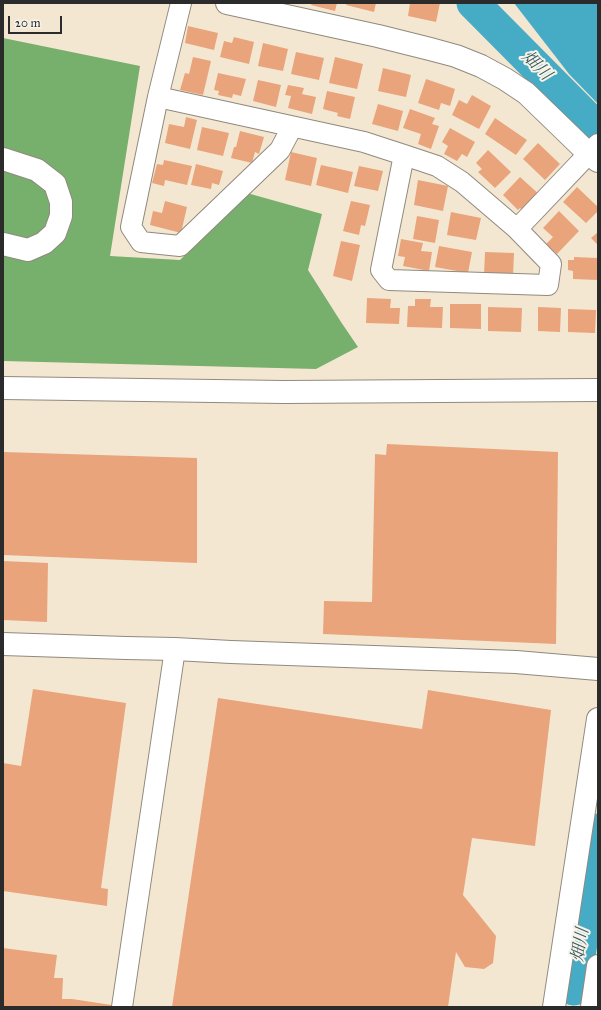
<!DOCTYPE html>
<html>
<head>
<meta charset="utf-8">
<style>
  body { margin:0 }
  #map { position:relative; width:601px; height:1010px; overflow:hidden; background:#f4e7d2; font-family:"IM FELL Great Primer",serif }
  canvas { display:block }
  .frame { position:absolute; inset:0; border:4px solid #2b2b2b; pointer-events:none }
  .scale { position:absolute; left:8px; top:16px; width:54px; height:18px; box-sizing:border-box; border:2px solid #2b2b2b; border-top:0; padding-left:5px; font-size:12px; line-height:14px; white-space:nowrap; color:#2b2b2b; -webkit-text-stroke:3px #f7f3e8; paint-order:stroke }
</style>
</head>
<body>
<div id="map">
<canvas width="601" height="1010"></canvas>
<div class="frame"></div>
<div class="scale">20 m</div>
</div>
<script>
const c = document.querySelector('canvas').getContext('2d');
c.lineJoin = 'round';
function fillPath(path, color) {
  c.fillStyle = color;
  c.fill(path, 'evenodd');
}
function toPath(rows) {
  const path = new Path2D();
  for (const r of rows) {
    path.moveTo(r[0], r[1]);
    for (let i = 2; i < r.length; i += 2) path.lineTo(r[i], r[i + 1]);
  }
  return path;
}
function stroke(path, color, width, dash) {
  c.strokeStyle = color;
  c.lineWidth = width;
  c.lineCap = dash ? 'butt' : 'round';
  c.setLineDash(dash || []);
  c.stroke(path);
}
function drawText(font, color, halo, rows, align = 'center') {
  c.font = font + ' "IM FELL Great Primer","Noto Serif JP",serif';
  c.lineWidth = 4;
  c.setLineDash([]);
  c.textBaseline = 'middle';
  c.strokeStyle = halo;
  c.fillStyle = color;
  for (const [text, x, y, turn = 0] of rows) {
    c.save();
    c.translate(x, y);
    c.rotate((+turn || 0) * Math.PI / 180);
    c.textAlign = isNaN(turn) ? turn : align;
    if (halo) c.strokeText(text, 0, 0);
    c.fillText(text, 0, 0);
    c.restore();
  }
}
const forest = toPath([
  [3,38,140,66,110,256,180,260,247,193,322,214,308,270,341,322,358,347,316,369,3,361]
]);
const water = toPath([
  [514,3,598,3,598,104,569,74]
]);
const river = toPath([
  [473,3,598,129],
  [574,989,598,830]
]);
const building = toPath([
  [312,3,337,3,335,11,311,5],
  [347,3,376,3,374,12,346,5],
  [410,3,440,3,436,22,408,16],
  [188,26,218,33,214,50,185,43],
  [234,37,254,42,249,64,220,57,224,41,232,43],
  [263,43,288,49,283,71,258,66],
  [296,52,324,58,319,80,291,74],
  [193,57,211,61,203,95,180,90,185,73,189,74],
  [335,57,363,64,357,89,329,83],
  [383,68,411,75,406,97,378,91],
  [218,73,246,79,241,96,233,94,232,98,218,95,219,91,214,90],
  [426,79,455,89,450,106,441,103,439,110,418,103],
  [258,80,281,85,276,107,253,101],
  [288,85,304,88,302,94,316,97,312,114,288,108,291,96,285,95],
  [327,91,355,97,350,119,337,116,338,113,323,109],
  [472,95,491,106,479,129,452,115,459,100,467,104],
  [378,104,403,111,398,131,372,124],
  [410,109,435,118,432,124,439,126,431,149,418,144,421,134,403,128],
  [186,117,197,120,190,149,165,143,169,124,184,127],
  [495,118,527,140,516,155,485,134],
  [202,127,229,133,223,156,197,150],
  [450,128,475,142,467,157,462,154,457,161,444,154,448,146,442,142],
  [240,131,264,137,259,154,255,152,252,163,231,158,234,147,236,147],
  [538,143,560,164,545,180,523,159],
  [488,150,511,172,495,188,478,172,482,169,476,163],
  [291,152,317,158,311,186,285,180],
  [164,160,192,166,187,185,165,180,164,186,152,183,157,164,163,165],
  [196,164,223,171,219,185,212,183,211,189,191,185],
  [321,165,353,172,348,193,316,185],
  [359,166,383,171,378,191,354,186],
  [520,177,541,196,525,212,520,208,518,210,503,195],
  [418,180,448,186,443,211,414,205],
  [577,187,598,207,598,211,586,223,563,202],
  [165,201,187,207,181,233,150,225,153,211,162,213],
  [351,201,370,205,365,226,361,225,359,235,343,231],
  [559,211,579,231,557,254,546,244,553,237,543,228],
  [451,212,481,218,476,240,447,235],
  [417,216,439,220,435,243,413,239],
  [598,232,598,245,591,238],
  [401,239,423,243,421,251,432,252,429,271,403,266,405,257,398,256],
  [341,241,360,245,352,281,333,276],
  [439,246,472,252,468,273,435,267],
  [485,252,514,253,513,276,484,275],
  [574,257,598,258,598,280,573,279,573,271,568,270,568,260,574,260],
  [367,298,391,299,390,308,400,308,399,324,366,323],
  [415,299,431,299,430,307,443,307,442,328,407,327,408,306,415,306],
  [450,304,481,304,481,329,450,328],
  [488,307,522,308,521,332,488,331],
  [538,307,561,308,560,332,538,331],
  [568,309,596,310,595,333,568,332],
  [387,444,558,452,556,644,323,634,324,601,372,602,375,454,386,455],
  [3,452,197,458,197,563,3,555],
  [3,561,48,563,47,622,3,620],
  [33,689,126,703,101,888,108,889,107,906,3,891,3,763,21,766],
  [428,690,551,710,535,846,472,838,463,895,496,936,493,963,484,969,465,967,456,952,448,1007,172,1007,218,698,422,729],
  [3,948,57,955,54,978,63,978,62,999,72,999,118,1006,118,1007,3,1007]
]);
const street = toPath([
  [181,3,158,97,131,227,141,242,180,246,280,150,292,127],
  [158,97,364,142,404,155,437,166,462,182,517,229,551,264,548,285,389,280,381,270,404,155],
  [517,229,598,144],
  [122,1007,175,649]
]);
const secondary = toPath([
  [227,3,378,36,430,49,456,56,481,66,505,79,526,93,589,154,598,161],
  [3,159,37,170,55,184,61,202,61,216,55,233,44,243,28,250,3,244],
  [3,388,284,392,598,390],
  [3,644,126,648,175,649,231,652,516,662,598,669],
  [554,1007,598,719],
  [592,1007,598,966]
]);
const waterNames = [
  ["畑川",536,66,45],
  ["畑川",581,945,-81]
];
fillPath(forest, '#77af6d');
fillPath(water, '#46acc5');
stroke(river, '#46acc5', 33);
fillPath(building, '#e9a47b');
stroke(street, '#90897e', 22);
stroke(secondary, '#90897e', 24);
stroke(street, '#fff', 20);
stroke(secondary, '#fff', 22);
drawText('italic 17px', '#345861', '#f7f3e8', waterNames);
</script>
</body>
</html>
